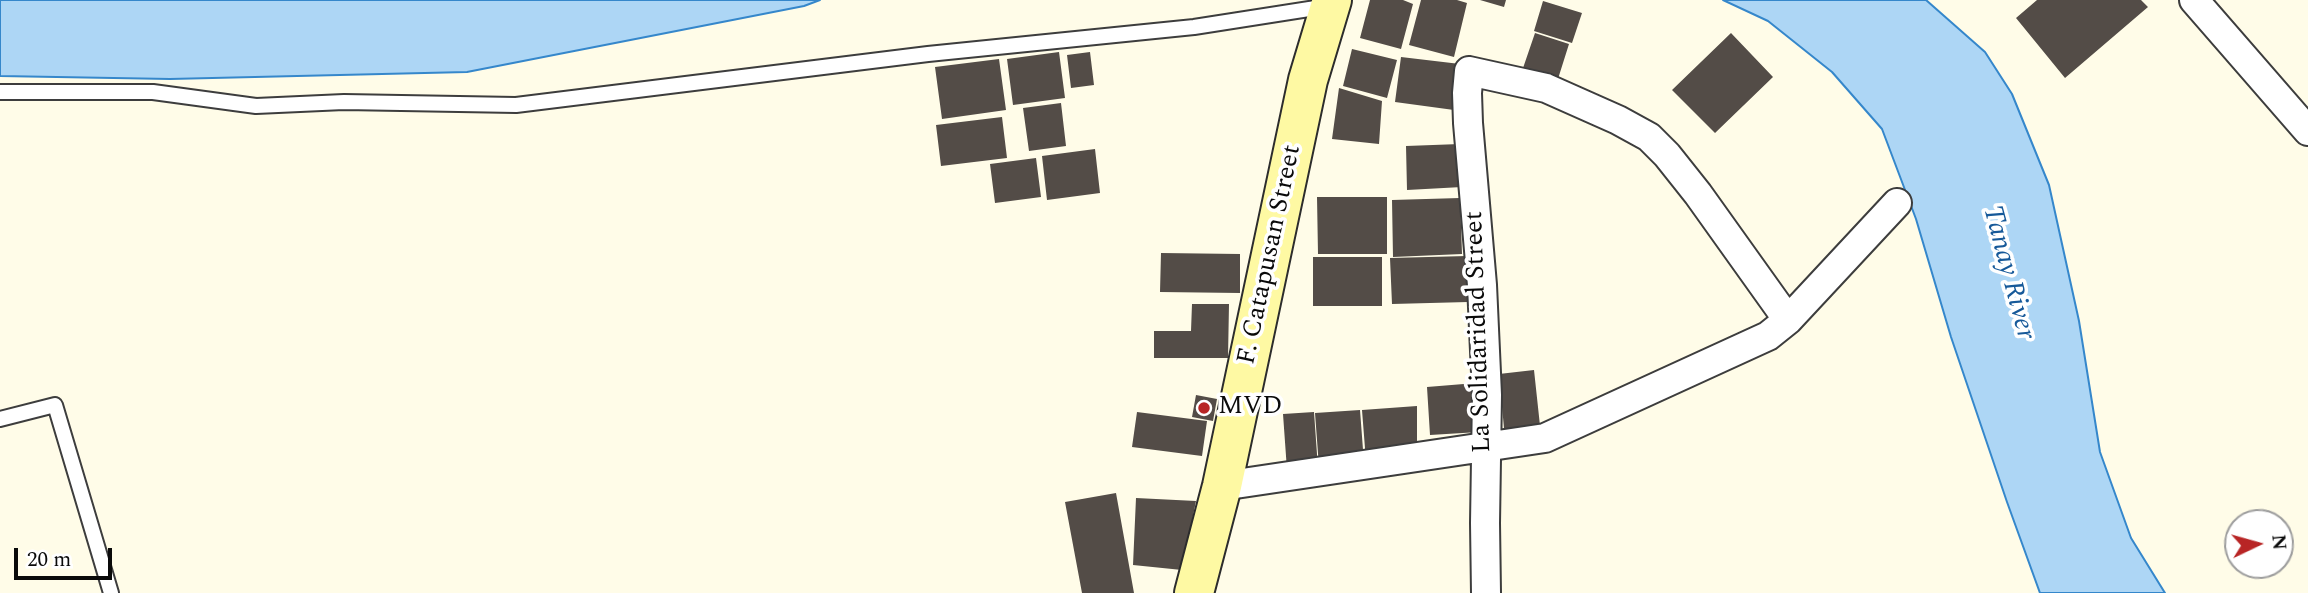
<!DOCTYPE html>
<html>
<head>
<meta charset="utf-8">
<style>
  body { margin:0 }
  #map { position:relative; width:2308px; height:593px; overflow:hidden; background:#fffce8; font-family:Spectral,serif }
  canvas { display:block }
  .north { position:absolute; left:2224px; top:509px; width:70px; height:70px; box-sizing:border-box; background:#fff; border:2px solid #9d9d9d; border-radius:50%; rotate:85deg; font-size:19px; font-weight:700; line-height:28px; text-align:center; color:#0a0a0a }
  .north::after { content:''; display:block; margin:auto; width:24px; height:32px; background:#b82525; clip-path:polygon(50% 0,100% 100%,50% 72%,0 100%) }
  .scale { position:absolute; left:14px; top:548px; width:98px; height:32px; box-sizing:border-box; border:4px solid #0a0a0a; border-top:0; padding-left:9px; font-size:21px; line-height:24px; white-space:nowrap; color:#0a0a0a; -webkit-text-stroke:5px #fff; paint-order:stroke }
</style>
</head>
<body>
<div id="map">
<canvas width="2308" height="593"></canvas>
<div class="north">N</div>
<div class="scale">20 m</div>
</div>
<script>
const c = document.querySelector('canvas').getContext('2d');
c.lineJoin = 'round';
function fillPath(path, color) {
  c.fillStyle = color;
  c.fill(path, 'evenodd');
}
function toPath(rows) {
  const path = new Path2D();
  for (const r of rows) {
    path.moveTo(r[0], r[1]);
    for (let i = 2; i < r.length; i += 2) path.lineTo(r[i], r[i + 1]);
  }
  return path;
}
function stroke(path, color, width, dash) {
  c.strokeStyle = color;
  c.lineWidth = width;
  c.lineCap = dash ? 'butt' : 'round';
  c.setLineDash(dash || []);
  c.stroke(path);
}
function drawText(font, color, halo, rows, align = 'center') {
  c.font = font + ' Spectral,serif';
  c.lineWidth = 7;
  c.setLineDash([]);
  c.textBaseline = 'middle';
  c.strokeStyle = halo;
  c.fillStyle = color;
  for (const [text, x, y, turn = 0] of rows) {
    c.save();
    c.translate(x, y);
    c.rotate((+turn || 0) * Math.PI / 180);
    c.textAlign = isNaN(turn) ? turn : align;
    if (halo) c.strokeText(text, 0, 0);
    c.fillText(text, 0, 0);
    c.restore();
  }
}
const water = toPath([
  [0,0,820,0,804,6,467,72,170,79,0,76,0,0],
  [1723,0,1926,0,1985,52,2012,94,2049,185,2079,321,2100,452,2131,538,2165,593,2040,593,2007,502,1951,337,1916,219,1882,129,1832,72,1768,21,1723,0]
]);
const building = toPath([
  [1370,0,1403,0,1413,4,1401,49,1360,38],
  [1421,0,1457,0,1467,3,1454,57,1409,45],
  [1480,0,1506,0,1504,7],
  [2037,0,2141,0,2148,7,2065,78,2016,18],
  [1543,1,1582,13,1572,43,1534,31],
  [1535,33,1569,44,1557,82,1522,71],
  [1731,33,1773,77,1715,133,1672,90],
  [1352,49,1397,60,1387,98,1343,86],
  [1059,52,1065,98,1013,105,1007,59],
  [1090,52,1094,85,1071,88,1067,55],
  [1401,57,1460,64,1454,110,1395,102],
  [999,59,1006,110,942,119,935,67],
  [1339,88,1382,101,1379,144,1332,139],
  [1061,103,1066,146,1029,151,1023,108],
  [1002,117,1007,158,941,166,936,125],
  [1460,144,1462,187,1407,190,1406,146],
  [1095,149,1100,193,1047,200,1042,156],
  [1036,158,1041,197,995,203,990,164],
  [1317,197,1387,197,1387,254,1318,254],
  [1460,198,1462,254,1393,257,1392,200],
  [1161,253,1240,254,1240,293,1160,292],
  [1467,256,1468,302,1392,304,1390,258],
  [1313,257,1382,257,1382,306,1313,306],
  [1192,304,1229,304,1228,358,1154,358,1154,331,1191,331],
  [1534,370,1541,435,1505,439,1499,374],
  [1476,383,1479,432,1430,435,1427,387],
  [1196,395,1217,399,1213,421,1192,417],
  [1417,406,1417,453,1366,461,1362,410],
  [1360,410,1364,463,1319,467,1315,413],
  [1137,412,1207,421,1202,456,1132,447],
  [1314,412,1318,468,1287,470,1283,414],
  [1116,493,1134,593,1082,593,1065,502],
  [1136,498,1196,501,1182,570,1133,565]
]);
const service = toPath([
  [0,92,153,92,256,106,344,102,516,105,928,54,1194,27,1328,6],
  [0,419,55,405,111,593]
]);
const minor = toPath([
  [2194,0,2308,131],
  [1222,486,1545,438,1768,336,1788,320,1897,203],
  [1486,593,1485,523,1487,395,1482,285,1468,123,1467,93,1469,71,1546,88,1618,120,1649,137,1667,155,1698,194,1788,320]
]);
const secondary = toPath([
  [1194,593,1222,486,1308,80,1332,0]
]);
const markers = [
  [1204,408,7,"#b82525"]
];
const streetNames = [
  ["F. Catapusan Street",1271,255,-78],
  ["La Solidaridad Street",1480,332,-92]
];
const poiNames = [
  ["MVD",1218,408]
];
const waterNames = [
  ["Tanay River",2007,273,75]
];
fillPath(water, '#add6f5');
stroke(water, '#3587cb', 2);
fillPath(building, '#534c47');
stroke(service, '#3d3d3d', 18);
stroke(minor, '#3d3d3d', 32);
stroke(secondary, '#2c2c2c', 42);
stroke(service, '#fff', 14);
stroke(minor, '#fff', 28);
stroke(secondary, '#fef9a3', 38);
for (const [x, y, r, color] of markers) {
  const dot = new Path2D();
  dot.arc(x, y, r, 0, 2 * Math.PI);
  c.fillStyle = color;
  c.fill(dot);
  stroke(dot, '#fff', 2.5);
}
drawText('26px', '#0a0a0a', '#fff', streetNames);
drawText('26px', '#0a0a0a', '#fff', poiNames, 'left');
drawText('italic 28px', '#165999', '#fff', waterNames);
</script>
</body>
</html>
